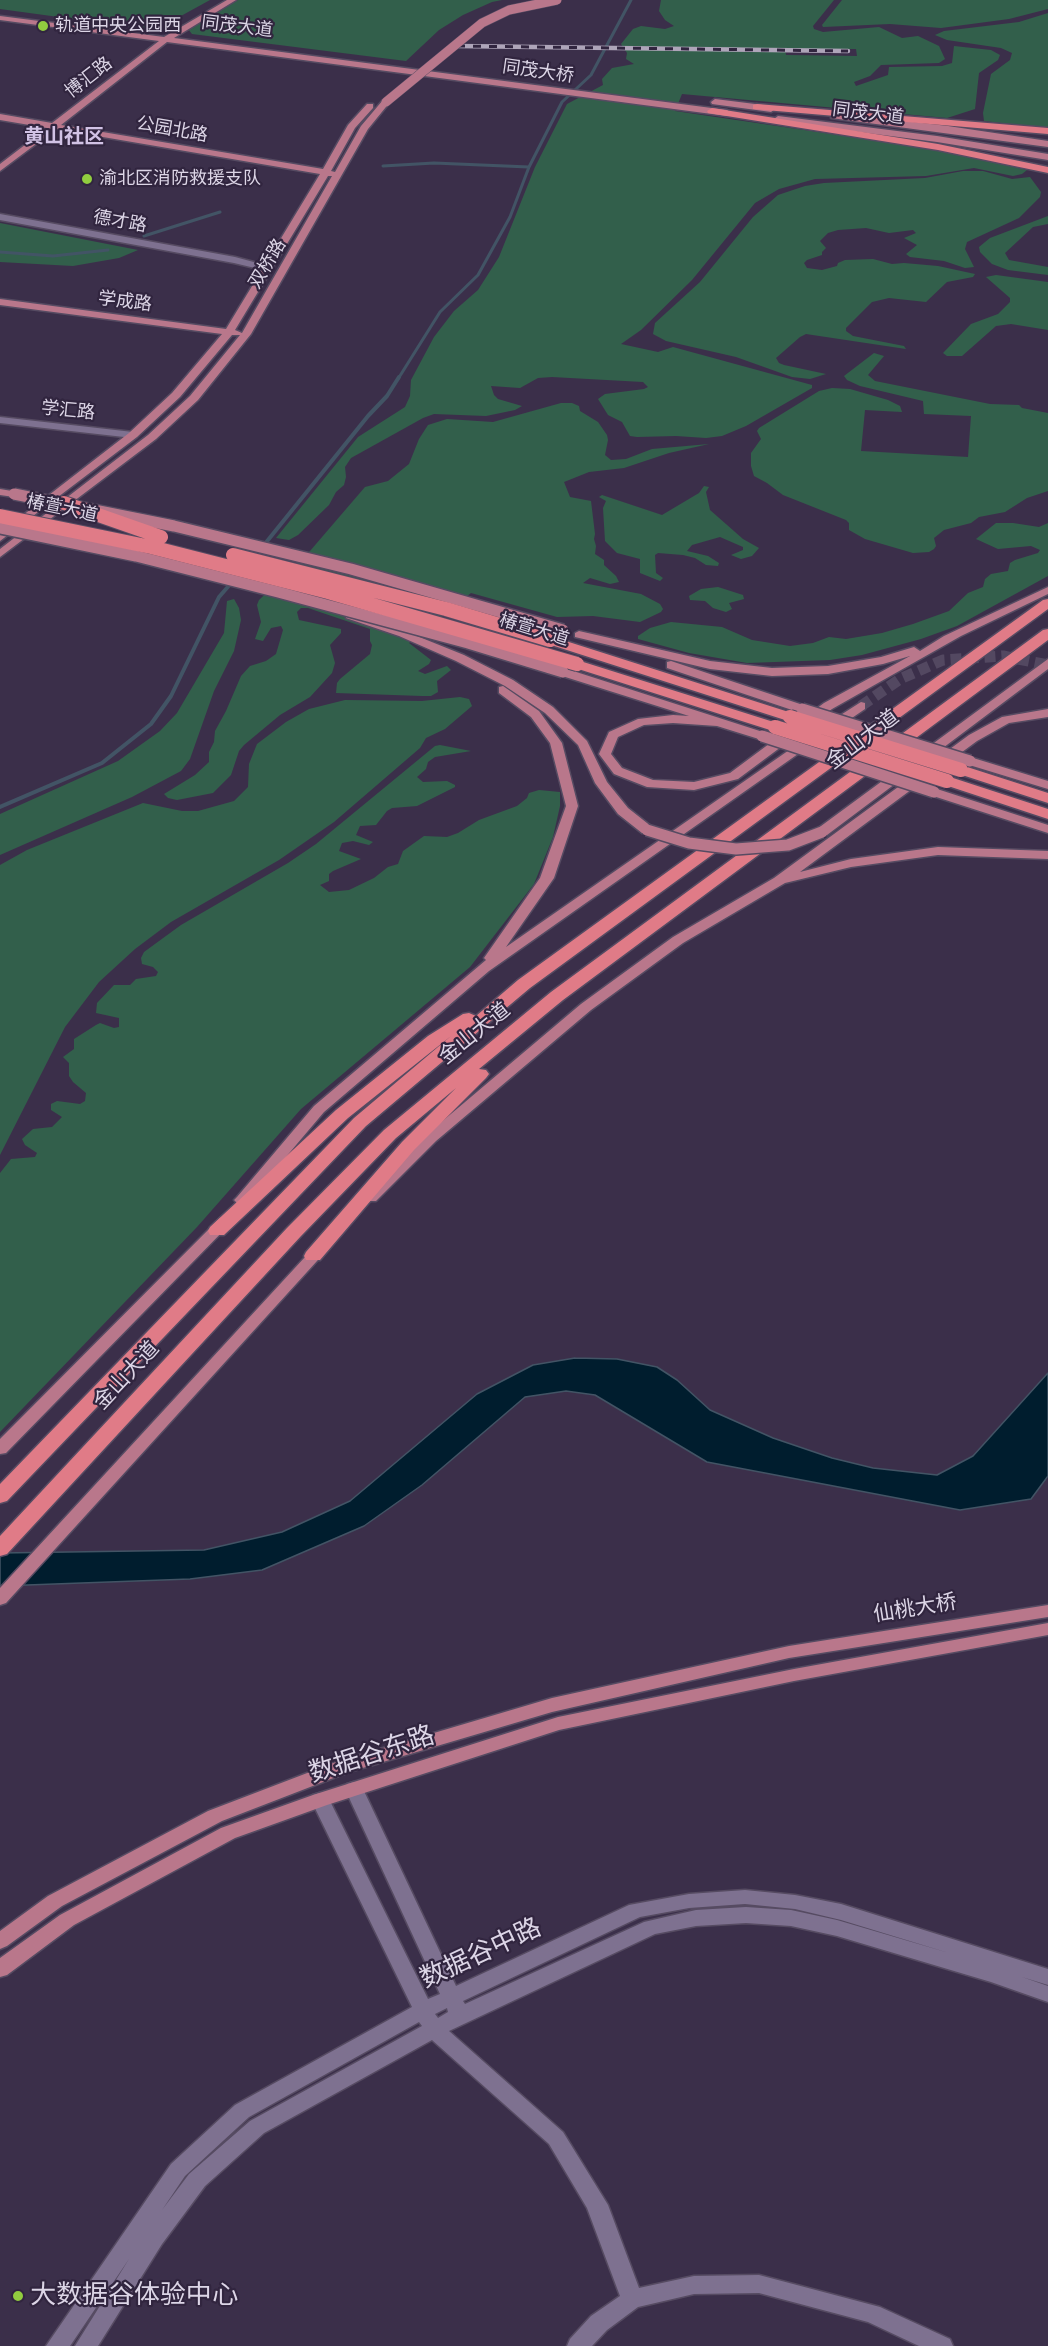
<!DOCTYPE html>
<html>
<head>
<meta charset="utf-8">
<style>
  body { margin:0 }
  canvas { display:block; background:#3b2f4a }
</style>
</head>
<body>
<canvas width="1048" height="2346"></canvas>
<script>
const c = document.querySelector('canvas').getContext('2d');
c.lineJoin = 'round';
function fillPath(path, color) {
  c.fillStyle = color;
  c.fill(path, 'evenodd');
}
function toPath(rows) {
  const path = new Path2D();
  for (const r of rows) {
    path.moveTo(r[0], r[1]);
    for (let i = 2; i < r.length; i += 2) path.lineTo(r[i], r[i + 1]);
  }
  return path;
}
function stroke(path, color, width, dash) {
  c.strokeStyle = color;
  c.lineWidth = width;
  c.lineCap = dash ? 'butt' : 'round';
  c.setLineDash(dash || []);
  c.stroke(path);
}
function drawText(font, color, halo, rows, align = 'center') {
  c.font = font + ' "Space Grotesk","Noto Sans SC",sans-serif';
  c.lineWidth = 4.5;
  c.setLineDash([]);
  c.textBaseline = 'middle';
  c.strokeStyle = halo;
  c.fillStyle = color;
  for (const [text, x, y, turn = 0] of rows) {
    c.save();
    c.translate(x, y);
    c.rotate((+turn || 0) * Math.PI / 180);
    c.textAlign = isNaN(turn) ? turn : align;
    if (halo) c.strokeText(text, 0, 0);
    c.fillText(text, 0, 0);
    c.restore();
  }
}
const green = toPath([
  [0,0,210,0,159,28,147,29,0,9],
  [238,0,502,0,492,2,463,15,439,30,406,61,192,34,188,29],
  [661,0,834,0,813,26,814,29,823,32,879,27,902,38,918,36,939,46,945,59,939,63,881,65,870,76,854,82,856,86,888,75,889,67,942,66,952,63,954,46,991,50,1000,55,998,60,979,73,975,109,947,118,682,94,675,111,934,149,1027,170,1022,174,1013,176,974,168,926,176,815,179,779,189,755,203,692,280,641,330,621,344,658,352,673,347,812,385,812,388,746,426,722,436,706,438,676,436,637,437,630,436,622,422,608,415,598,399,605,394,644,389,648,387,643,382,552,377,538,378,520,388,491,386,494,395,498,399,522,406,515,410,486,416,434,414,423,418,351,458,345,467,346,477,344,485,336,492,329,505,298,535,289,540,276,538,358,437,405,407,410,396,411,380,434,337,454,311,478,290,499,257,535,167,567,104,603,85,602,79,612,68,634,64,626,59,627,53,621,44,633,29,641,26,665,29,674,26,665,20,659,11],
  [785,49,856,49,857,56,786,55],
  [842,0,1048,0,1048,9,1009,19,941,28,890,24,823,27,822,25],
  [1048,13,1048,128,984,121,983,113,991,74,1010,60,1012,53,1001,48,947,40,935,35,944,31,1019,22],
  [963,171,983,171,1012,179,1030,177,1041,192,1040,197,1019,218,967,242,965,249,974,267,965,268,944,261,910,257,906,254,917,245,904,238,916,233,913,230,889,233,866,228,838,230,828,233,820,241,826,248,822,252,822,255,807,260,804,263,807,268,822,270,837,266,838,263,845,260,873,259,892,264,904,263,938,266,975,274,973,277,947,282,926,302,889,298,872,302,846,328,846,331,853,336,904,346,906,349,806,334,800,337,776,358,779,363,784,365,826,374,810,379,792,377,736,357,666,341,653,334,655,323,700,282,753,217,778,195,805,186,824,183,925,178],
  [1048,216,1048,224,1033,227,1005,253,1009,260,1048,267,1048,275,1008,270,992,264,980,252,979,247,990,238],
  [0,223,138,250,119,258,73,266,0,262],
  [996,275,1048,282,1048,330,1011,324,996,326,962,356,947,356,943,353,971,324,998,314,1010,302,1010,298,986,277],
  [874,353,884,356,868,375,875,381,990,404,1019,405,1022,408,1048,413,1048,491,1027,498,1005,512,979,517,971,523,944,530,934,538,936,546,934,549,929,552,913,553,865,539,849,530,849,523,846,520,783,495,767,483,754,476,751,466,751,453,761,439,757,431,759,428,819,391,832,388,850,389,888,400,900,406,902,412,865,410,861,451,968,457,971,416,924,414,923,401,860,386,847,380,844,376],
  [561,403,572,403,579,406,580,411,598,422,607,435,608,440,605,455,611,460,626,459,652,449,709,444,669,453,624,468,589,472,564,482,570,497,591,501,595,534,594,539,596,546,595,554,604,560,604,565,616,576,619,582,610,584,590,578,583,583,641,594,660,604,663,609,661,612,640,622,593,616,557,617,471,593,409,643,431,660,429,664,418,671,425,674,447,666,451,670,437,681,438,692,431,696,422,696,336,693,337,683,340,679,370,654,372,645,370,641,370,629,308,608,301,608,297,612,299,620,341,629,341,633,330,645,335,663,332,673,310,697,280,715,244,745,239,751,231,775,213,793,177,800,168,798,164,794,195,775,209,762,209,752,214,742,215,731,226,711,241,676,250,666,266,661,276,654,283,630,281,626,271,628,263,641,255,639,261,622,257,605,259,600,310,551,365,487,388,481,409,464,419,439,428,425,447,419,493,422],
  [704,486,709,487,706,492,710,510,743,539,759,548,752,556,741,559,731,555,743,550,743,547,720,537,692,545,687,551,708,556,719,563,718,566,706,565,695,558,683,555,658,553,655,555,656,573,663,578,660,581,640,573,640,559,617,553,605,541,603,508,606,501,599,497,602,495,662,515,699,493],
  [996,523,1013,523,1039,527,1048,523,1048,576,957,626,921,639,862,655,830,660,747,663,689,653,638,639,638,636,650,628,671,622,722,627,752,640,790,646,813,643,829,637,846,639,882,633,913,624,949,611,968,593,983,587,985,579,991,574,1008,571,1010,563,1015,560,1038,553,1040,550,1031,546,998,549,976,539],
  [718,587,743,595,744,599,729,603,732,609,726,612,713,608,705,601,690,600,689,596,701,589],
  [234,599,239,608,241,620,234,651,214,691,190,759,181,771,132,797,0,855,0,814,118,761,160,731,177,713,224,633,227,601],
  [460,697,469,699,472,706,445,729,426,738,420,748,334,822,279,860,171,922,135,949,99,982,65,1027,0,1155,0,865,27,850,143,803,182,811,198,811,234,801,248,787,249,764,257,744,286,722,309,709,345,700,422,701],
  [440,745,471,751,435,757,428,762,426,769,417,777,423,782,447,781,455,785,455,787,417,806,392,808,387,811,376,825,360,826,356,835,373,842,369,845,353,841,342,843,339,851,361,859,333,871,329,874,329,881,320,885,329,892,349,890,374,878,388,867,398,864,403,851,424,836,447,837,458,833,479,820,517,806,527,798,529,793,539,790,560,792,560,806,553,837,534,884,470,967,301,1109,197,1227,0,1432,0,1173,11,1159,35,1157,37,1153,25,1145,22,1139,33,1129,52,1127,62,1117,51,1110,51,1104,57,1101,80,1104,85,1101,86,1093,73,1082,69,1076,69,1063,63,1057,74,1049,74,1039,96,1025,100,1023,114,1028,119,1027,119,1018,96,1013,97,1003,114,985,130,985,136,979,156,976,158,972,153,967,142,964,141,958,144,952,181,925,288,863,316,844,435,746]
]);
const water = toPath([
  [575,1358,617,1359,657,1367,677,1380,710,1410,773,1438,832,1458,873,1468,937,1475,973,1456,1048,1373,1048,1476,1031,1499,960,1510,707,1462,595,1395,566,1391,525,1397,422,1485,364,1526,262,1570,190,1579,0,1586,0,1553,204,1550,282,1532,350,1501,477,1394,533,1365,575,1358]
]);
const streamFar1 = toPath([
  [383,166,434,163,529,167],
  [144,236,220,212],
  [0,252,53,256,108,250],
  [398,379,440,312,478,275,510,217,529,167,562,102,591,75,631,0]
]);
const stream = toPath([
  [264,545,368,416,387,396,399,377],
  [0,807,102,763,151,724,171,696,219,597,233,581]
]);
const majorTunnel = toPath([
  [861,706,900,679,943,660,1003,656,1048,665]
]);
const minor = toPath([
  [0,214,235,257,261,264,270,272,265,275,255,268,234,263,0,220,0,214],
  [0,417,133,432,138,435,133,438,0,423,0,417],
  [354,1782,361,1784,363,1789,456,1986,629,1905,689,1894,745,1890,795,1895,841,1904,1048,1969,1048,1985,1022,1977,1048,1986,1048,2002,991,1982,837,1936,791,1926,746,1923,696,1926,655,1934,449,2031,563,2132,608,2205,639,2288,694,2276,759,2275,880,2307,950,2339,953,2346,919,2346,868,2322,759,2293,694,2294,638,2307,607,2330,592,2346,567,2346,570,2339,591,2316,620,2296,587,2208,549,2144,432,2040,264,2133,205,2186,162,2244,98,2346,75,2346,129,2259,70,2346,46,2346,171,2164,235,2105,412,2007,311,1800,313,1795,320,1793,327,1795,428,1999,440,1994,345,1789,347,1784,354,1782],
  [745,1904,795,1909,841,1920,949,1953,837,1920,791,1910,746,1907,696,1910,644,1922,465,2004,463,2001,640,1917,689,1908,745,1904],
  [447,2008,448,2012,438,2018,435,2014,447,2008],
  [419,2022,422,2026,250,2121,189,2174,162,2210,185,2176,249,2117,419,2022]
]);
const major = toPath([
  [227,0,236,0,174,38,727,110,731,113,727,116,167,42,61,125,323,169,348,125,367,104,373,104,373,108,355,128,331,171,335,172,361,126,383,100,390,102,368,129,251,334,198,400,156,439,0,557,0,549,148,435,190,396,240,335,232,335,180,397,137,437,0,541,0,533,129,433,172,393,222,334,0,305,0,299,226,329,320,174,56,129,0,171,0,164,47,128,0,120,0,114,52,123,159,41,0,20,0,16,164,37,227,0],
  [328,176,332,176,242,333,235,330,328,176],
  [715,99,771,106,775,109,771,112,712,104,711,102,715,99],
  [834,113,948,126,1048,141,1048,147,831,118,831,114,834,113],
  [778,116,937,136,1048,154,1048,160,937,142,775,121,774,119,778,116],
  [0,489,18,492,19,494,14,497,0,495,0,489],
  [1048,587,1048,594,961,636,832,709,738,779,694,790,647,787,614,774,599,754,609,732,638,719,673,715,689,716,559,675,557,672,559,669,567,669,766,733,768,736,762,740,717,726,673,723,644,725,618,737,611,754,622,768,653,780,694,782,730,773,824,703,910,656,883,664,828,674,772,676,710,669,575,637,575,633,579,631,710,661,772,668,828,666,881,657,914,647,920,651,944,636,1048,587],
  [350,613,407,632,464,655,513,680,553,707,587,741,607,782,628,808,652,827,653,830,652,833,642,833,618,814,595,783,578,745,545,713,505,686,456,661,399,636,346,618,346,614,350,613],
  [1048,659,1048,669,827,835,817,835,816,832,817,829,1048,659],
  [671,661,806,706,808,709,802,713,798,712,667,668,667,662,671,661],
  [503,686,539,711,562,743,578,806,554,878,506,947,805,739,813,739,815,742,489,971,324,1112,247,1203,237,1203,234,1200,237,1197,314,1106,486,960,484,958,540,878,566,806,550,743,531,717,499,693,499,687,503,686],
  [861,702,865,703,865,709,833,731,825,731,825,725,861,702],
  [1048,709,1048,717,1009,723,977,741,800,872,851,859,938,847,1048,851,1048,859,938,855,851,867,785,883,683,943,591,1010,436,1141,376,1201,366,1201,363,1198,426,1135,581,1004,673,937,774,878,969,735,1002,717,1048,709],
  [970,757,1048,781,1048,789,966,764,964,761,970,757],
  [934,788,1048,825,1048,833,930,795,928,792,934,788],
  [225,1216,233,1221,230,1224,6,1453,0,1454,0,1439,220,1218,225,1216],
  [322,1242,330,1247,327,1250,6,1603,0,1605,0,1588,317,1244,322,1242],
  [1048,1605,1048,1617,789,1658,552,1712,349,1772,222,1821,62,1906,7,1946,0,1949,0,1931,48,1896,208,1811,336,1762,552,1698,789,1646,1048,1605],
  [1048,1623,1048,1635,794,1681,559,1730,327,1805,235,1838,74,1925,7,1975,0,1977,0,1958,60,1915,221,1828,313,1795,558,1717,794,1669,1048,1623]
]);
const highway = toPath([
  [757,104,1048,128,1048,134,753,109,753,105,757,104],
  [712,108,938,144,1048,167,1048,173,938,150,708,113,707,111,712,108],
  [1048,599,1048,609,530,988,366,1126,7,1501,0,1503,0,1484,354,1118,451,1036,348,1118,224,1235,210,1235,208,1231,210,1227,336,1110,428,1036,463,1014,469,1013,476,1016,518,980,1043,600,1048,599],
  [1048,629,1048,640,563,1000,479,1069,486,1070,489,1074,486,1078,414,1150,320,1260,306,1260,304,1256,306,1252,402,1142,456,1088,396,1138,301,1236,7,1554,0,1556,0,1536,287,1228,384,1130,551,992,1043,630,1048,629],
  [550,636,795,714,797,717,790,721,785,720,545,643,543,640,545,637,550,636],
  [577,660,780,724,782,727,775,731,770,730,572,667,570,664,572,661,577,660],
  [961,765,1048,793,1048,803,956,773,953,770,956,767,961,765],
  [947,776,1048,809,1048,819,942,784,939,781,947,776]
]);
const rail = toPath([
  [457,46,848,51]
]);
const majorBridgeFar1 = toPath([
  [386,102,482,23,509,10,557,0]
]);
const majorBridge = toPath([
  [14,494,174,526,351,569,563,630],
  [0,528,136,556,278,592,468,643,563,672],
  [802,709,970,761],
  [762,736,934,792],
  [647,830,689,843,736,849,788,845,822,832]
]);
const highwayBridge = toPath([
  [64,503,161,537],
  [0,516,151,547,328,592,577,664],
  [233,555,446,609,550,640],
  [790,717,961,770],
  [775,727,947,781]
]);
const markers = [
  [43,26,6,"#91cd3f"],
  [87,179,6,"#91cd3f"],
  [18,2296,6,"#91cd3f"]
];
const farPoinames = [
  ["轨道中央公园西",55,26],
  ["渝北区消防救援支队",99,179]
];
const farStreetnames = [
  ["同茂大道",237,27,7],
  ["同茂大桥",538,72,8],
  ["博汇路",89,78,-38],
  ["同茂大道",868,114,7],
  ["公园北路",172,130,10],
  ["德才路",120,222,10],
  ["双桥路",268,264,-59],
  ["学成路",125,302,7],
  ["学汇路",68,411,6],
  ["椿萱大道",62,509,12],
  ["椿萱大道",534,630,17]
];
const farQuarternames = [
  ["黄山社区",64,138]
];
const streetNames = [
  ["金山大道",863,740,-37],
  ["金山大道",475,1034,-39],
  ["金山大道",127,1376,-47],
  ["仙桃大桥",915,1609,-9]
];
const nearStreetnames = [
  ["数据谷东路",372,1755,-18],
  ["数据谷中路",481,1954,-25]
];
const nearPoinames = [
  ["大数据谷体验中心",30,2296]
];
fillPath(green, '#325f4b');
fillPath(water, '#001d2e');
stroke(water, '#425465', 1.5);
stroke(streamFar1, '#425465', 3);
stroke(stream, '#425465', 4);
stroke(majorTunnel, '#534861', 11, [11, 6]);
stroke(minor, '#564b62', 3);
stroke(major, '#564b62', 3);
stroke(highway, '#564b62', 3);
fillPath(minor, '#7e7190');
fillPath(major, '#b9778b');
fillPath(highway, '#e07b87');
stroke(rail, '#aea5b9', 4.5);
stroke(rail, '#31253f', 3, [8]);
stroke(majorBridgeFar1, '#564b62', 10, []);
stroke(majorBridge, '#564b62', 14, []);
stroke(highwayBridge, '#564b62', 16, []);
stroke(majorBridgeFar1, '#b9778b', 9);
stroke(majorBridge, '#b9778b', 11);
stroke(highwayBridge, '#e07b87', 14);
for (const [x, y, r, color] of markers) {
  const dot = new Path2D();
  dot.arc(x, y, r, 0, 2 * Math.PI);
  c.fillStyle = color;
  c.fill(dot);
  stroke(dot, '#31253f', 2);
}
drawText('18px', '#dcd5e6', '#31253f', farPoinames, 'left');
drawText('18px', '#dcd5e6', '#31253f', farStreetnames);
drawText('bold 20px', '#d1c2e5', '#31253f', farQuarternames);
drawText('21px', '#dcd5e6', '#31253f', streetNames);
drawText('26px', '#dcd5e6', '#31253f', nearStreetnames);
drawText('26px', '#dcd5e6', '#31253f', nearPoinames, 'left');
</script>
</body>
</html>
